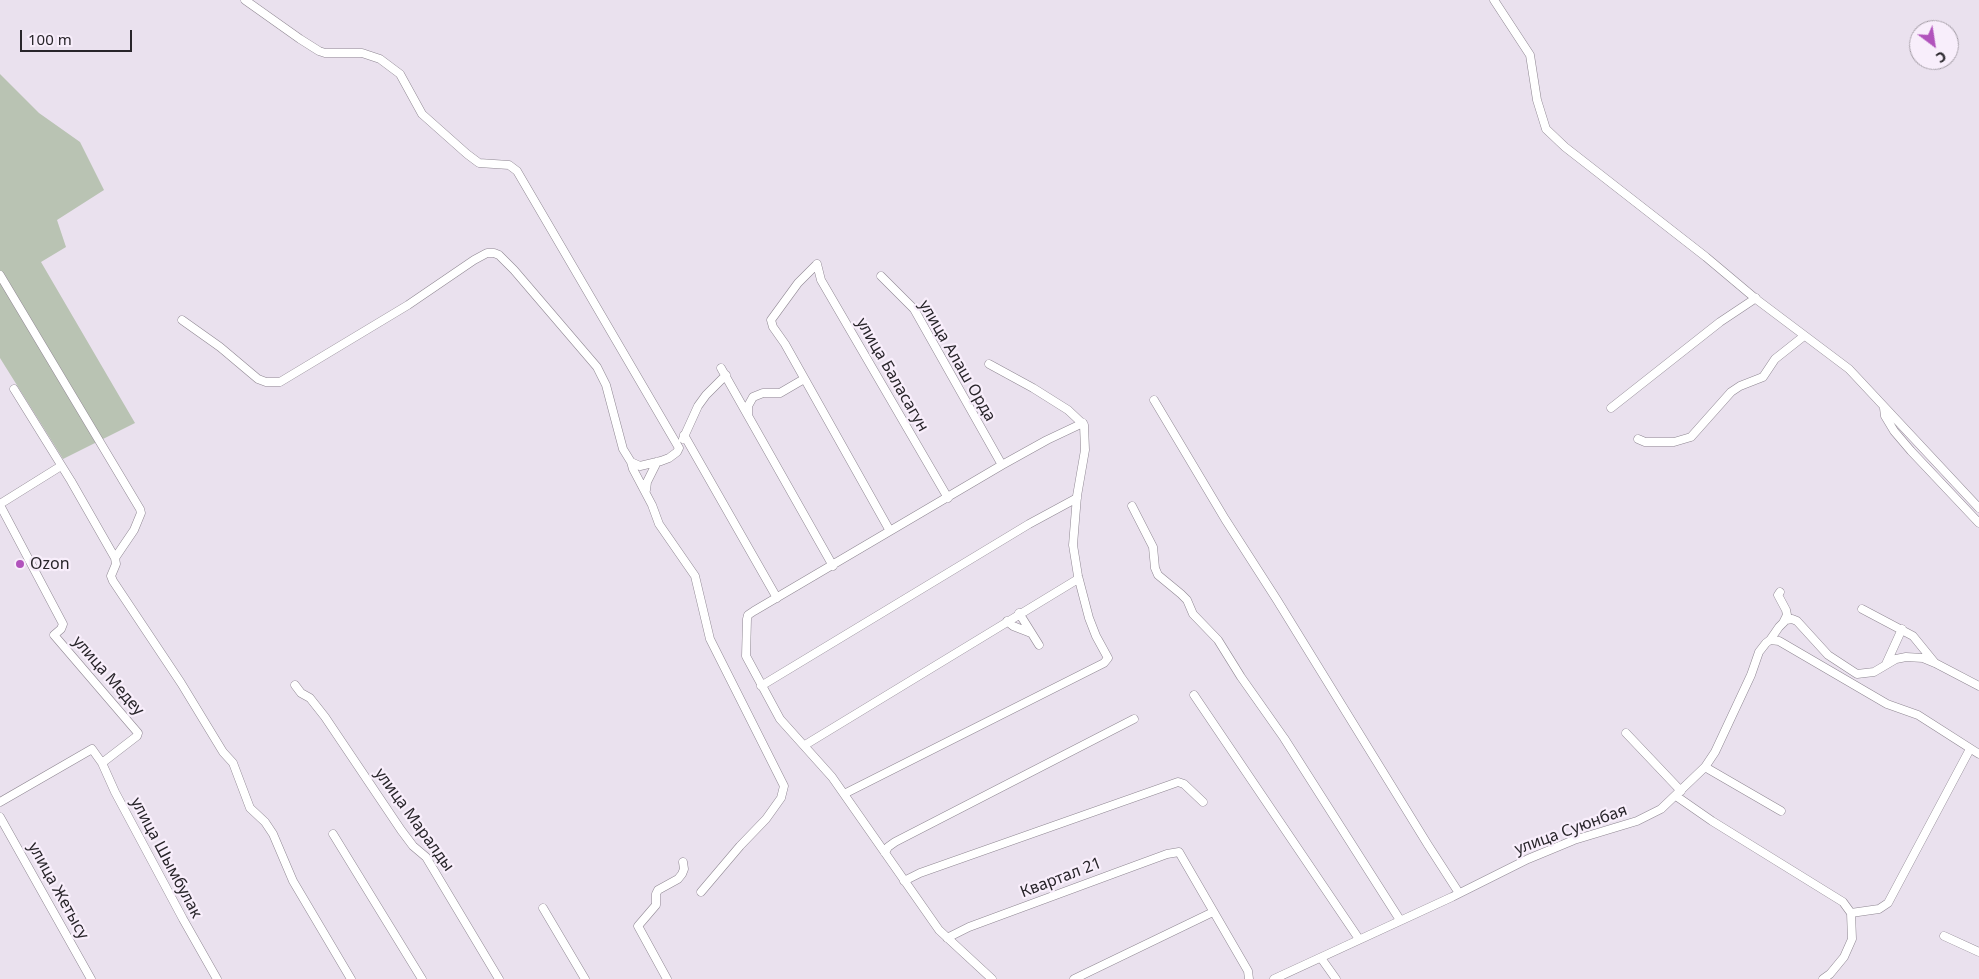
<!DOCTYPE html>
<html>
<head>
<meta charset="utf-8">
<style>
  body { margin:0 }
  #map { position:relative; width:1979px; height:979px; overflow:hidden; background:#eae1ee; font-family:"Noto Sans",sans-serif }
  canvas { display:block }
  .north { position:absolute; left:1909px; top:20px; width:50px; height:50px; box-sizing:border-box; background:#f8eefb; border:1px solid #a59ea7; border-radius:50%; rotate:149deg; font-size:14px; font-weight:700; line-height:20px; text-align:center; color:#28252a }
  .north::after { content:''; display:block; margin:auto; width:18px; height:22px; background:#b153bc; clip-path:polygon(50% 0,100% 100%,50% 72%,0 100%) }
  .scale { position:absolute; left:20px; top:30px; width:112px; height:22px; box-sizing:border-box; border:2px solid #28252a; border-top:0; padding-left:6px; font-size:15px; line-height:18px; white-space:nowrap; color:#28252a; -webkit-text-stroke:4px #f8eefb; paint-order:stroke }
</style>
</head>
<body>
<div id="map">
<canvas width="1979" height="979"></canvas>
<div class="north">С</div>
<div class="scale">100 m</div>
</div>
<script>
const c = document.querySelector('canvas').getContext('2d');
c.lineJoin = 'round';
function fillPath(path, color) {
  c.fillStyle = color;
  c.fill(path, 'evenodd');
}
function toPath(rows) {
  const path = new Path2D();
  for (const r of rows) {
    path.moveTo(r[0], r[1]);
    for (let i = 2; i < r.length; i += 2) path.lineTo(r[i], r[i + 1]);
  }
  return path;
}
function stroke(path, color, width, dash) {
  c.strokeStyle = color;
  c.lineWidth = width;
  c.lineCap = dash ? 'butt' : 'round';
  c.setLineDash(dash || []);
  c.stroke(path);
}
function drawText(font, color, halo, rows, align = 'center') {
  c.font = font + ' "Noto Sans",sans-serif';
  c.lineWidth = 4.5;
  c.setLineDash([]);
  c.textBaseline = 'middle';
  c.strokeStyle = halo;
  c.fillStyle = color;
  for (const [text, x, y, turn = 0] of rows) {
    c.save();
    c.translate(x, y);
    c.rotate((+turn || 0) * Math.PI / 180);
    c.textAlign = isNaN(turn) ? turn : align;
    if (halo) c.strokeText(text, 0, 0);
    c.fillText(text, 0, 0);
    c.restore();
  }
}
const green = toPath([
  [0,74,39,113,80,142,104,190,57,220,66,247,41,262,135,423,63,459,0,358]
]);
const minor = toPath([
  [1494,0,1530,55,1537,100,1546,129,1565,147,1706,257,1756,299,1849,369,1979,508],
  [817,264,798,283,771,320,773,327,785,344,890,531],
  [817,264,821,280,948,498],
  [0,275,140,509,141,513,134,530,115,558],
  [881,276,914,309,1002,465],
  [182,320,220,347,258,379,266,382,280,382,408,305,474,260,487,253,494,253,499,255,514,270,597,367,606,385,623,449,631,462,640,466,661,461,669,458,677,452,679,448,517,171,509,165,479,163,467,154,422,114,400,74,380,59,362,53,325,53,319,51,300,39,245,0],
  [721,368,833,566],
  [14,389,71,481,115,558,116,564,111,576,113,581,181,683,223,752,233,763,250,808,265,822,273,834,293,881,351,979],
  [1154,400,1225,519,1277,600,1428,845,1459,893],
  [1611,408,1720,322,1756,298],
  [1884,408,1885,416,1894,431,1911,451,1979,523],
  [748,415,748,406,753,397,763,393,780,393,804,379],
  [684,435,777,598],
  [683,439,698,406,706,395,726,375],
  [1638,439,1645,442,1674,442,1691,437,1731,392,1740,386,1763,377,1775,359,1804,336],
  [631,462,633,469,652,505,659,524,695,576,710,639,784,786,781,798,766,819,740,846,701,892],
  [646,490,647,482,657,462],
  [0,504,61,466],
  [0,505,63,624,61,629,54,635,138,733,137,736,102,763],
  [1132,506,1153,547,1155,568,1158,575,1181,594,1187,600,1193,614,1218,640,1241,677,1284,738,1400,920],
  [1780,592,1778,595,1786,610,1787,615,1783,623],
  [1862,609,1913,636,1935,663],
  [1019,613,1039,645],
  [1007,621,1013,626,1031,633],
  [1770,640,1779,641,1887,704,1918,715,1979,754],
  [1886,664,1902,629],
  [295,685,301,693,310,698,325,717,401,830,413,846,426,857,499,979],
  [761,686,1029,524,1077,498],
  [1194,695,1359,939],
  [1626,733,1681,791],
  [805,745,1078,579],
  [1705,767,1781,811],
  [844,794,1104,663,1108,658,1096,636,1089,618,1078,576,1073,545,1077,496,1085,450,1084,425,1068,410,1033,388,989,364],
  [1676,796,1712,821,1843,902,1851,913,1852,939,1844,957,1830,974,1823,979],
  [0,802,92,749,102,763,115,792,183,919,217,979],
  [0,817,91,979],
  [333,834,422,979],
  [885,853,888,847,895,842,1134,719],
  [904,881,920,873,1178,782,1184,784,1203,802],
  [543,908,585,979],
  [1851,913,1879,909,1888,903,1970,749],
  [1944,936,1979,952],
  [947,938,969,927,1118,872,1167,854,1179,852,1248,971,1249,979],
  [1321,958,1336,979],
  [667,979,638,926,656,905,656,894,658,890,678,879,682,874,684,869,683,862],
  [992,979,939,930,832,777,780,719,746,656,747,619,748,615,754,611,1002,465,1047,440,1083,423],
  [1074,979,1213,912],
  [1274,979,1452,897,1528,859,1574,840,1637,821,1661,809,1705,767,1715,752,1751,675,1759,652,1766,643,1770,640,1779,627,1786,620,1792,619,1797,621,1828,655,1857,674,1874,672,1896,659,1906,657,1923,658,1935,663,1979,686]
]);
const markers = [
  [20,564,5,"#b153bc"]
];
const streetNames = [
  ["улица Алаш Орда",957,361,60],
  ["улица Баласагун",892,375,60],
  ["улица Медеу",108,676,49],
  ["улица Маралды",414,820,54],
  ["улица Суюнбая",1571,830,-20],
  ["улица Шымбулак",166,858,62],
  ["Квартал 21",1061,878,-21],
  ["улица Жетысу",58,891,61]
];
const poiNames = [
  ["Ozon",30,564]
];
fillPath(green, '#b9c3b3');
stroke(minor, '#8f8792', 9);
stroke(minor, '#fff', 8);
for (const [x, y, r, color] of markers) {
  const dot = new Path2D();
  dot.arc(x, y, r, 0, 2 * Math.PI);
  c.fillStyle = color;
  c.fill(dot);
  stroke(dot, '#f8eefb', 2);
}
drawText('16px', '#28252a', '#f8eefb', streetNames);
drawText('16px', '#28252a', '#f8eefb', poiNames, 'left');
</script>
</body>
</html>
